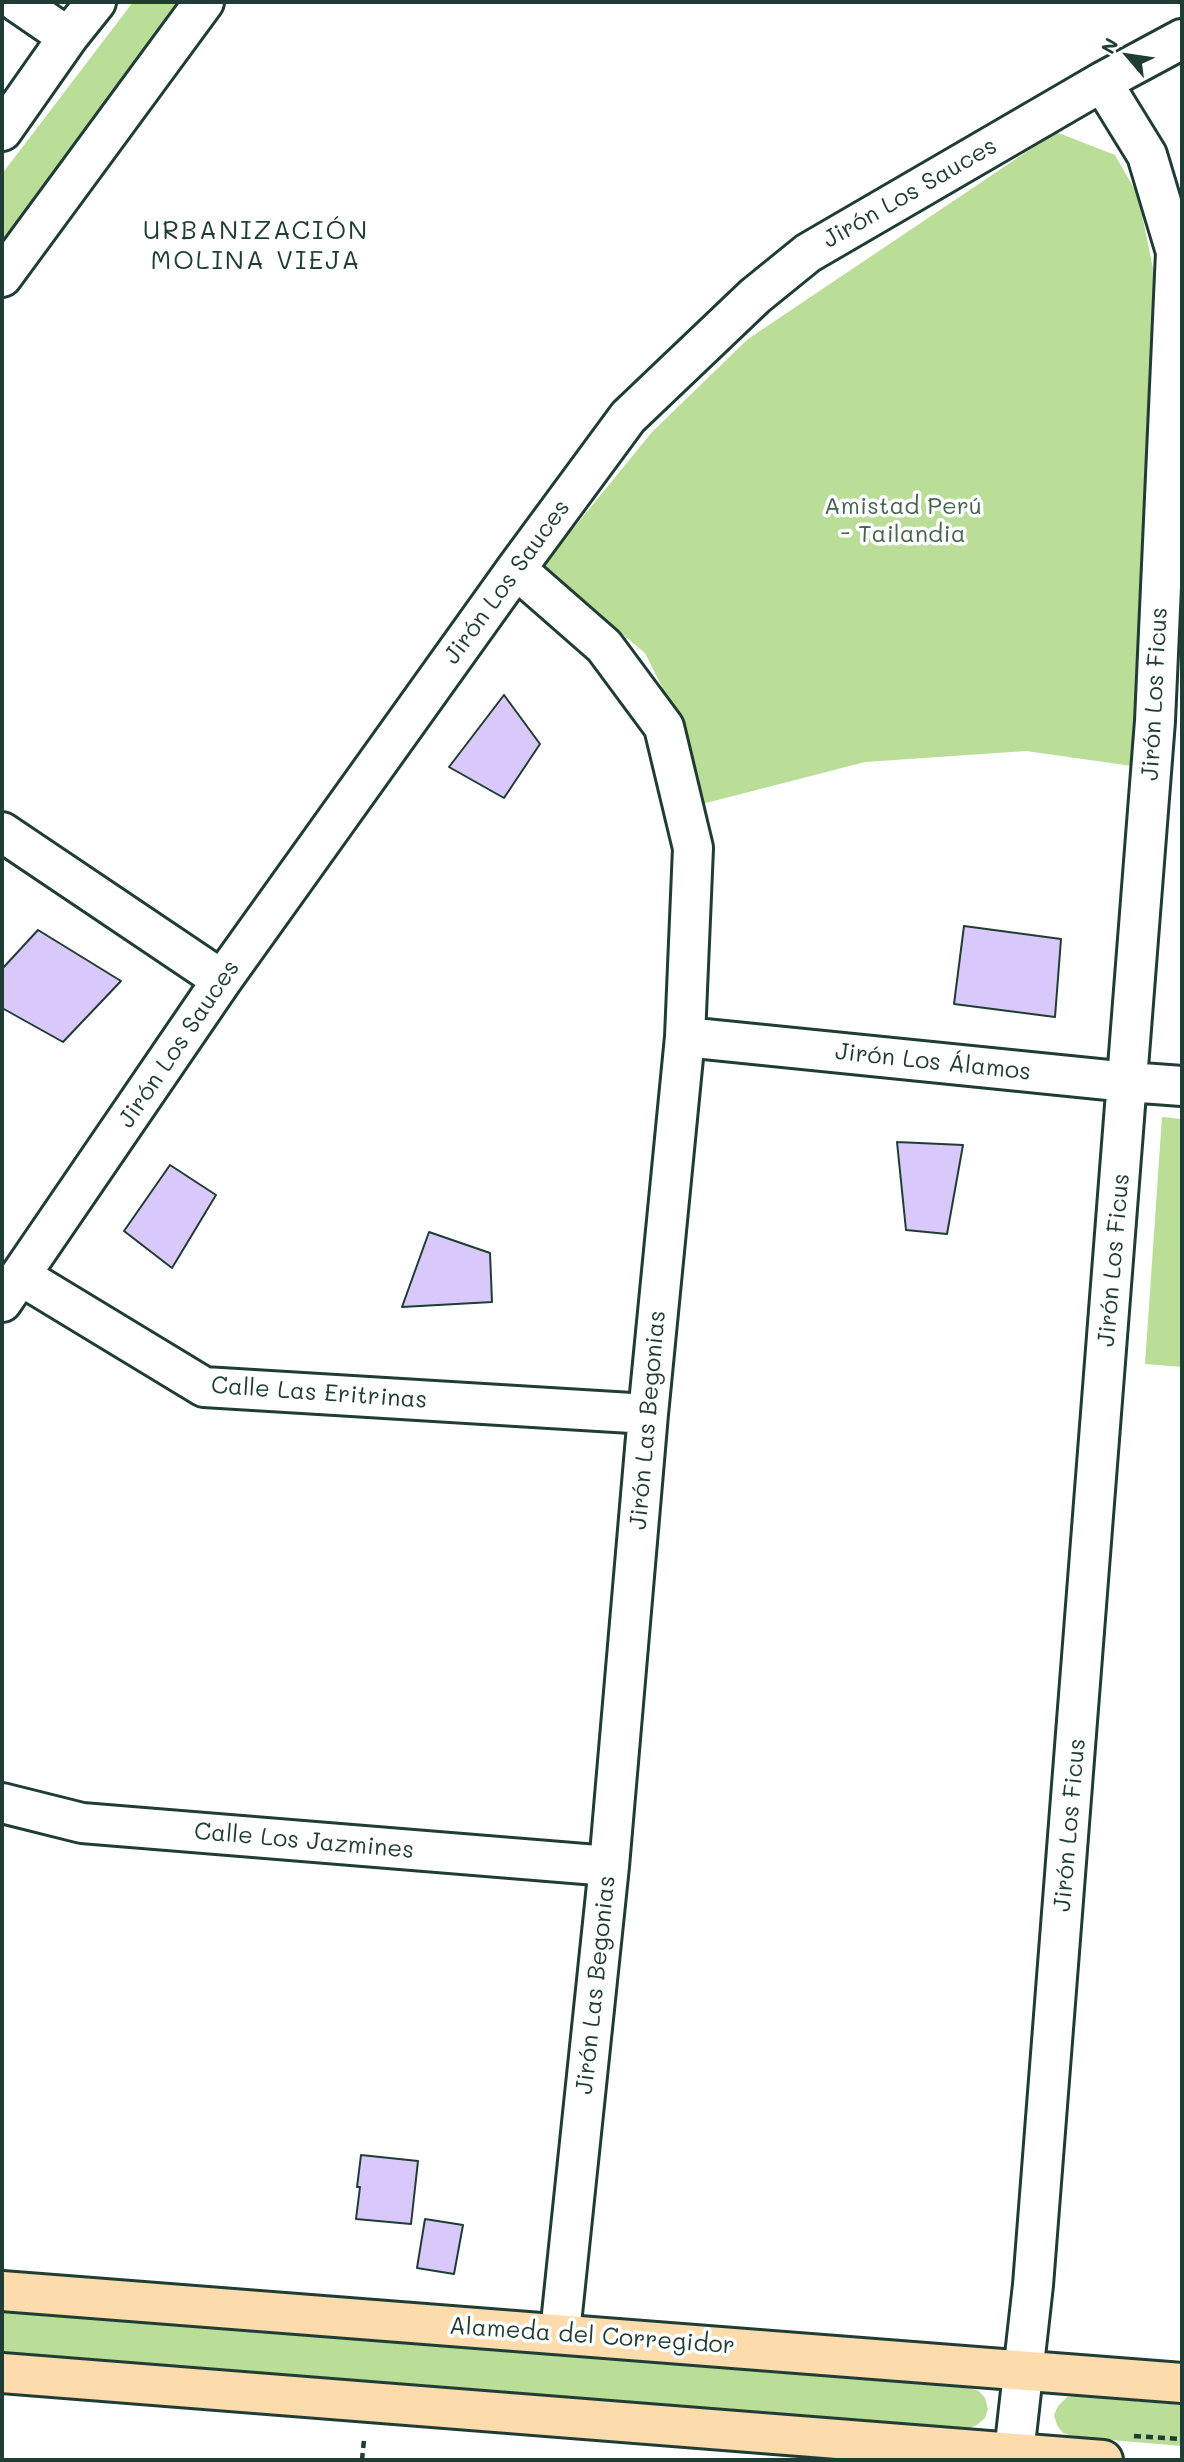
<!DOCTYPE html>
<html>
<head>
<meta charset="utf-8">
<style>
  body { margin:0 }
  #map { position:relative; width:1184px; height:2462px; overflow:hidden; background:#fff; font-family:Mali,sans-serif }
  canvas { display:block }
  .frame { position:absolute; inset:0; border:4px solid #1f3d34; pointer-events:none }
  .north { position:absolute; left:1093px; top:21px; width:70px; height:70px; -webkit-text-stroke:5px #fff; paint-order:stroke; rotate:299deg; font-size:19px; font-weight:700; line-height:28px; text-align:center; color:#1f3d34 }
  .north::after { content:''; display:block; margin:auto; width:24px; height:32px; background:#1f3d34; clip-path:polygon(50% 0,100% 100%,50% 72%,0 100%) }
</style>
</head>
<body>
<div id="map">
<canvas width="1184" height="2462"></canvas>
<div class="frame"></div>
<div class="north">N</div>
</div>
<script>
const c = document.querySelector('canvas').getContext('2d');
c.lineJoin = 'round';
function fillPath(path, color) {
  c.fillStyle = color;
  c.fill(path, 'evenodd');
}
function toPath(rows) {
  const path = new Path2D();
  for (const r of rows) {
    path.moveTo(r[0], r[1]);
    for (let i = 2; i < r.length; i += 2) path.lineTo(r[i], r[i + 1]);
  }
  return path;
}
function stroke(path, color, width, dash) {
  c.strokeStyle = color;
  c.lineWidth = width;
  c.lineCap = dash ? 'butt' : 'round';
  c.setLineDash(dash || []);
  c.stroke(path);
}
function drawText(font, color, halo, rows, align = 'center') {
  c.font = font + ' Mali,sans-serif';
  c.lineWidth = 7;
  c.setLineDash([]);
  c.textBaseline = 'middle';
  c.strokeStyle = halo;
  c.fillStyle = color;
  for (const [text, x, y, turn = 0] of rows) {
    c.save();
    c.translate(x, y);
    c.rotate((+turn || 0) * Math.PI / 180);
    c.textAlign = isNaN(turn) ? turn : align;
    if (halo) c.strokeText(text, 0, 0);
    c.fillText(text, 0, 0);
    c.restore();
  }
}
const green = toPath([
  [133,2,179,2,2,249,2,174],
  [1056,132,1115,155,1138,195,1156,283,1132,766,1026,751,865,762,702,804,688,739,645,653,542,567,652,432,748,339],
  [1162,1117,1182,1119,1182,1367,1145,1364],
  [2,2311,969,2388,979,2391,985,2398,988,2409,985,2418,977,2425,967,2429,2,2352],
  [1079,2396,1182,2405,1182,2446,1075,2437,1063,2433,1057,2425,1054,2415,1058,2406,1067,2397]
]);
const building = toPath([
  [504,695,540,744,504,798,449,767,504,695],
  [964,926,1061,939,1055,1017,954,1004,964,926],
  [38,930,121,981,63,1042,2,1008,2,969,38,930],
  [897,1142,963,1145,947,1234,906,1230,897,1142],
  [170,1165,216,1195,172,1268,124,1231,170,1165],
  [429,1232,490,1253,492,1302,402,1307,429,1232],
  [361,2155,418,2161,411,2224,356,2219,360,2187,357,2187,361,2155],
  [425,2219,463,2225,454,2274,417,2268,425,2219]
]);
const path = toPath([
  [1134,2436,1182,2439],
  [362,2460,364,2440]
]);
const minor = toPath([
  [17,2,68,37],
  [2,131,68,37,96,2],
  [2,277,204,2],
  [516,569,604,646,664,727,693,848,685,1037,648,1414,609,1866,560,2333],
  [2,832,222,980],
  [685,1037,1128,1082,1182,1086],
  [21,1276,204,1387,648,1414],
  [2,1302,222,980,516,569,628,417,755,296,808,253,1102,82,1182,39],
  [2,1803,82,1823,609,1866],
  [1014,2453,1033,2285,1155,721,1176,252,1147,155,1102,82]
]);
const major = toPath([
  [2,2291,1182,2383],
  [2,2373,1103,2460]
]);
const streetNames = [
  ["Jirón Los Sauces",910,193,-30],
  ["Jirón Los Sauces",507,582,-54],
  ["Jirón Los Ficus",1155,694,-87],
  ["Jirón Los Sauces",179,1044,-56],
  ["Jirón Los Álamos",933,1062,6],
  ["Jirón Los Ficus",1114,1260,-85],
  ["Calle Las Eritrinas",319,1393,4],
  ["Jirón Las Begonias",648,1420,-85],
  ["Jirón Los Ficus",1070,1825,-85],
  ["Calle Los Jazmines",304,1841,5],
  ["Jirón Las Begonias",596,1985,-84],
  ["Alameda del Corregidor",592,2336,4]
];
const parkNames = [
  ["Amistad Perú",903,507],
  ["- Tailandia",903,535]
];
const neighbourhoodNames = [
  ["URBANIZACIÓN",256,231],
  ["MOLINA VIEJA",256,261]
];
fillPath(green, '#badd97');
fillPath(building, '#d9c9fb');
stroke(building, '#1f3d34', 2);
stroke(minor, '#1f3d34', 44);
stroke(major, '#1f3d34', 44);
stroke(path, '#1f3d34', 4.5, [7, 5]);
stroke(minor, '#fff', 38);
stroke(major, '#fcdcac', 38);
drawText('24px', '#1f3d34', '#fff', streetNames);
drawText('24px', '#46654d', '#fff', parkNames);
c.letterSpacing = '2px';
drawText('26px', '#1f3d34', '#fff', neighbourhoodNames);
c.letterSpacing = '0px';
</script>
</body>
</html>
